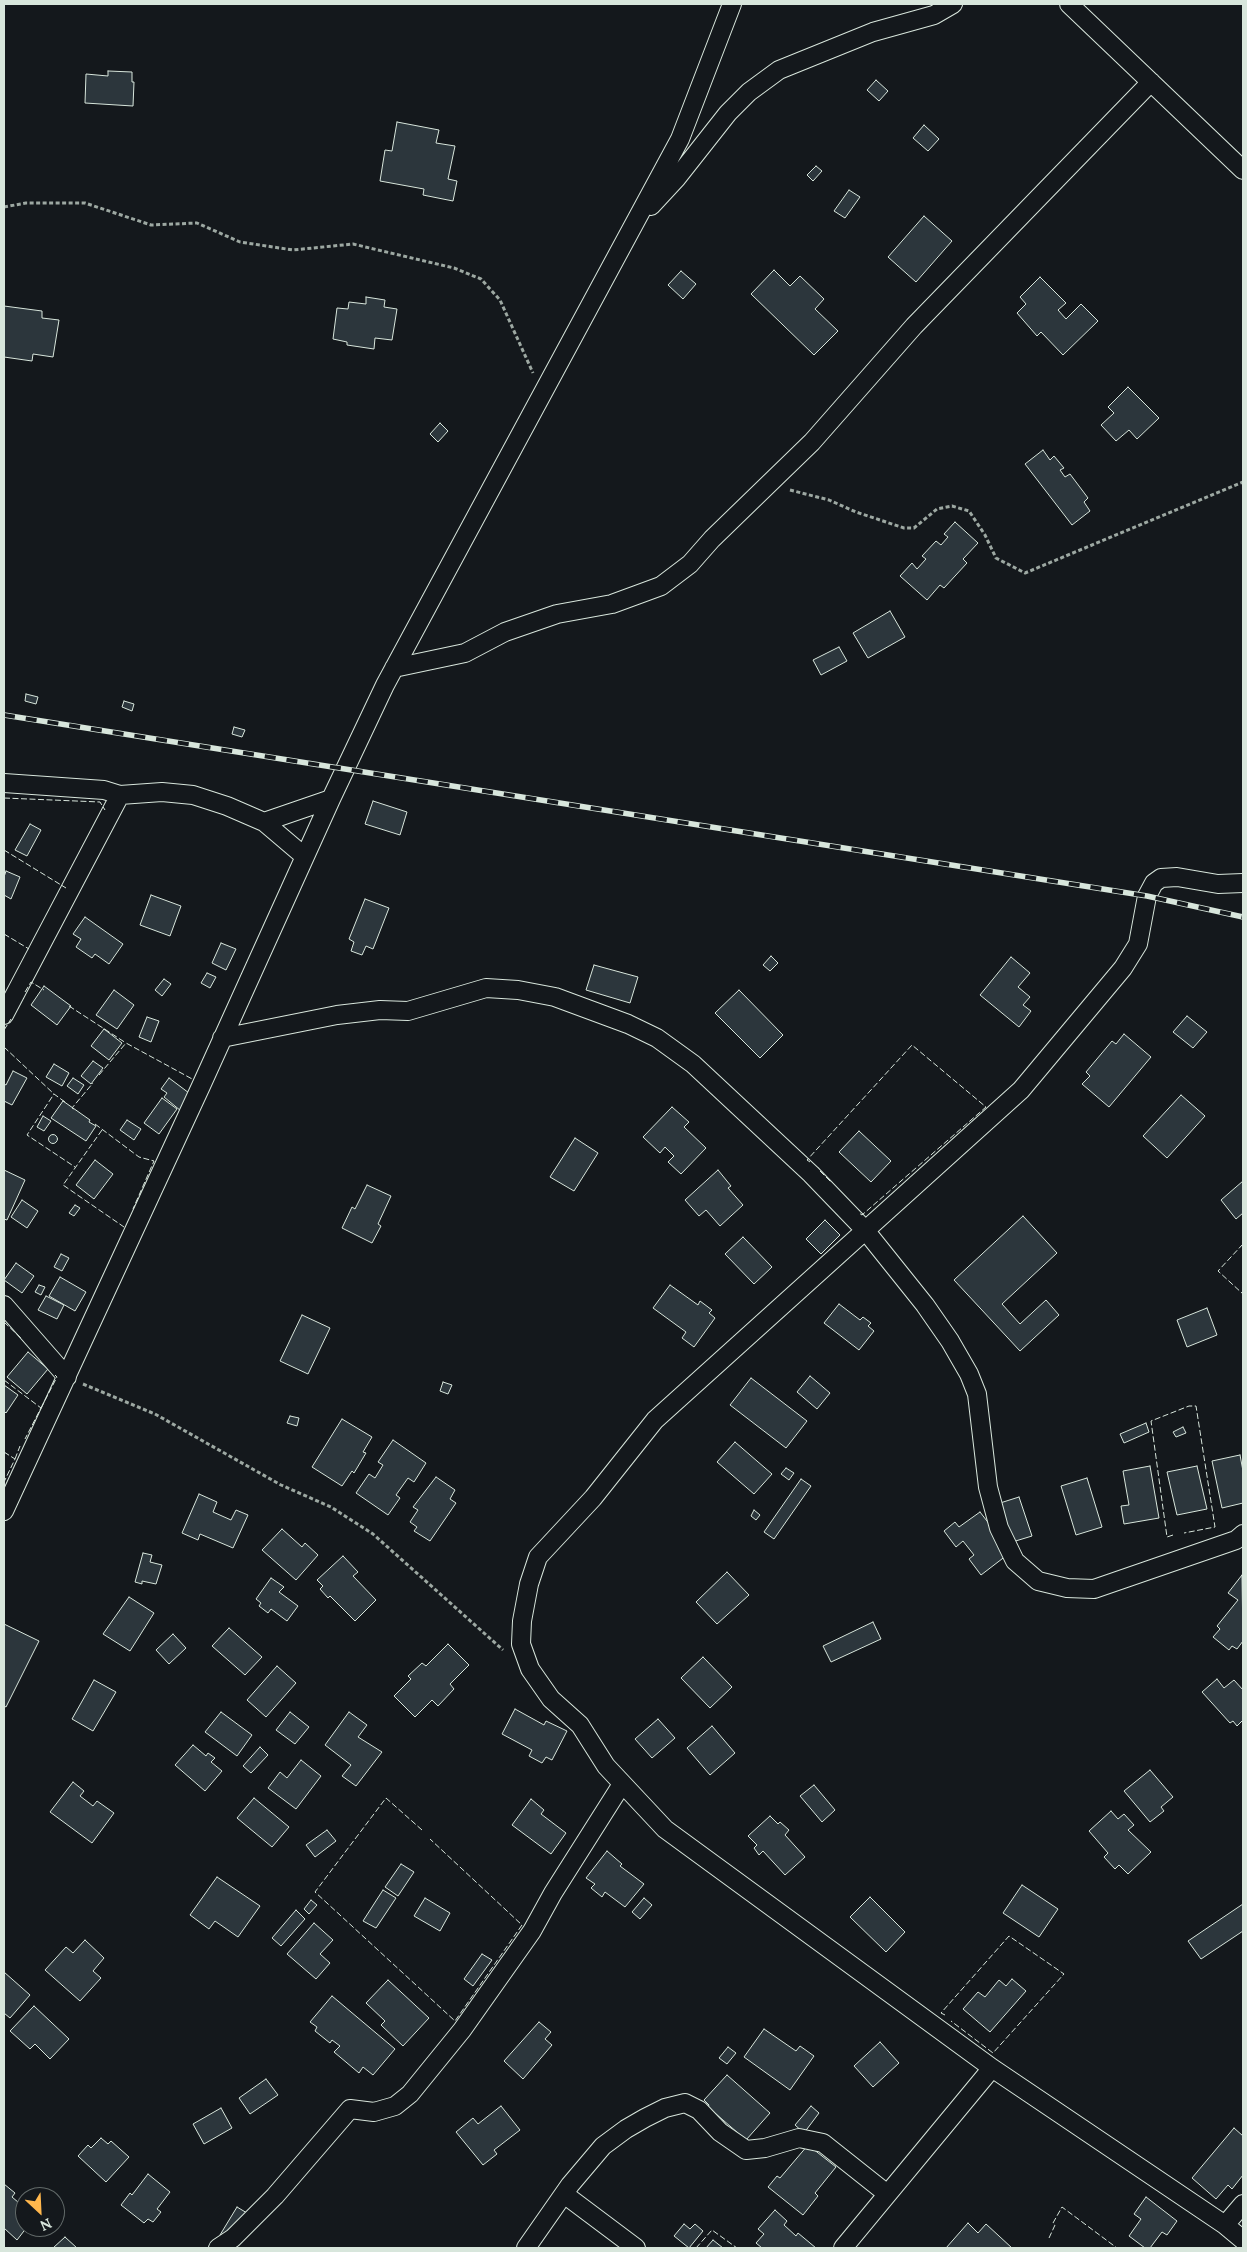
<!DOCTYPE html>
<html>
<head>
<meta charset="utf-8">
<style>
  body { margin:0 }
  #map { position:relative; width:1247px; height:2252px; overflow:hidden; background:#14181c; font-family:Lora,serif }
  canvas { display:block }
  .frame { position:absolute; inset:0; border:5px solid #d8e6dc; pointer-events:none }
  .north { position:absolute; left:15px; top:2187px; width:50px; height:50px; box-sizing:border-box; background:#14181c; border:1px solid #626a69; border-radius:50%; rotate:155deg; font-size:14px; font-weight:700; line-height:20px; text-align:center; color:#d8e6dc }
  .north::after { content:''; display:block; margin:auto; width:18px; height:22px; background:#ffb74d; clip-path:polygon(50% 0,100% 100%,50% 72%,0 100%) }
</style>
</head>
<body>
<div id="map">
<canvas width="1247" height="2252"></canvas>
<div class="frame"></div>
<div class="north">N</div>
</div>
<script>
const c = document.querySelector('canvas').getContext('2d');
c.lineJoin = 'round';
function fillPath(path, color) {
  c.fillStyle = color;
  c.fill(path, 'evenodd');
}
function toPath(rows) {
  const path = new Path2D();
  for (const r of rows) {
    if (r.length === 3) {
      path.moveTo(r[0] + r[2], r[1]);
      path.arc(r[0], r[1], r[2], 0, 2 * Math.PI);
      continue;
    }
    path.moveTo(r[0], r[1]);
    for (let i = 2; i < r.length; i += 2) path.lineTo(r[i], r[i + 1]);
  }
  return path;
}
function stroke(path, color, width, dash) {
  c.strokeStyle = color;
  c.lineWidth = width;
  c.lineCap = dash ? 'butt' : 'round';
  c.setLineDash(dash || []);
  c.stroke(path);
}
const building = toPath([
  [108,71,132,72,132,82,134,82,133,106,85,103,86,74,108,76,108,71],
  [876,80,888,91,879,101,867,90,876,80],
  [397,122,439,130,436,143,455,146,448,179,457,181,453,201,423,195,424,189,380,181,385,150,392,151,397,122],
  [924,125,939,139,928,151,913,138,924,125],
  [816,166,822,171,813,181,807,175,816,166],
  [849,190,860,197,845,218,834,211,849,190],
  [924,216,952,241,916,282,888,257,924,216],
  [774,270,790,286,800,276,824,299,815,309,838,331,814,355,751,294,774,270],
  [681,271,696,284,683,299,668,285,681,271],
  [1040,277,1066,303,1058,310,1066,319,1081,304,1098,321,1063,355,1041,332,1037,336,1017,313,1026,304,1020,297,1040,277],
  [366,297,385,300,384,307,397,309,392,340,375,338,374,349,347,345,347,342,333,339,337,308,348,309,349,302,366,304,366,297],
  [4,306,42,311,42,318,59,320,53,357,33,354,32,361,4,357,4,306],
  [1128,387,1159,418,1137,439,1129,430,1116,441,1101,425,1114,413,1108,407,1128,387],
  [440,423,448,431,438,442,430,434,440,423],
  [1043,450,1050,460,1054,456,1064,468,1060,470,1065,477,1070,474,1088,498,1084,502,1090,511,1072,525,1025,464,1043,450],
  [955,522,978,543,963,559,967,563,944,588,940,585,927,600,900,576,912,563,917,569,926,559,922,556,936,541,941,545,948,537,944,534,955,522],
  [890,611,905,637,868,658,853,633,890,611],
  [839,647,847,661,821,675,813,660,839,647],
  [26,694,38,697,36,704,25,701,26,694],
  [124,701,134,704,132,711,122,707,124,701],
  [234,727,245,730,242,737,232,734,234,727],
  [373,801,407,812,400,835,365,824,373,801],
  [30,824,41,830,27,856,15,850,30,824],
  [6,871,20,877,11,899,4,895,4,877,6,871],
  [151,895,181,906,170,936,140,925,151,895],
  [365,899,389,908,373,949,366,946,362,955,351,951,354,942,349,939,365,899],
  [85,917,123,944,109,964,95,954,92,958,76,947,81,939,73,934,85,917],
  [221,943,236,949,226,970,212,963,221,943],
  [771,956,778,963,770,971,763,965,771,956],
  [1011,957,1030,973,1018,987,1030,997,1023,1005,1031,1011,1019,1027,980,995,1011,957],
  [594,965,638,977,630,1003,586,990,594,965],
  [207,973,216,977,210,988,201,983,207,973],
  [164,979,171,984,162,996,155,990,164,979],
  [44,986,71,1006,57,1025,31,1005,44,986],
  [114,990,134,1005,117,1029,96,1015,114,990],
  [739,990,783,1035,760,1058,715,1013,739,990],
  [1187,1016,1207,1032,1193,1048,1173,1032,1187,1016],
  [147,1017,159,1021,151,1042,139,1037,147,1017],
  [104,1029,122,1043,109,1060,91,1046,104,1029],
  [1124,1034,1151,1057,1109,1107,1082,1084,1090,1076,1086,1072,1112,1041,1116,1044,1124,1034],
  [93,1061,103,1068,91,1084,81,1076,93,1061],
  [54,1064,69,1073,62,1086,46,1077,54,1064],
  [13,1071,27,1078,12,1105,4,1101,4,1084,6,1085,13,1071],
  [73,1078,84,1085,78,1094,67,1086,73,1078],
  [169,1078,193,1096,181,1111,164,1097,167,1093,161,1089,169,1078],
  [1181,1095,1205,1116,1167,1158,1143,1136,1181,1095],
  [162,1098,177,1109,159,1134,144,1123,162,1098],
  [63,1101,90,1120,89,1122,96,1126,86,1141,51,1118,63,1101],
  [672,1107,689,1122,684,1127,706,1148,681,1174,668,1162,674,1156,665,1147,660,1153,643,1137,672,1107],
  [43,1116,51,1121,44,1131,37,1127,43,1116],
  [127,1120,141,1129,134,1140,120,1130,127,1120],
  [859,1131,891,1161,871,1182,839,1152,859,1131],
  [53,1139,4.5],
  [575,1138,598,1153,574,1191,550,1177,575,1138],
  [95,1160,113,1174,94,1199,76,1185,95,1160],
  [4,1170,25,1180,7,1220,4,1219,4,1170],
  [718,1170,731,1186,728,1188,743,1205,720,1226,706,1210,699,1216,685,1200,718,1170],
  [1243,1181,1243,1213,1236,1219,1221,1200,1243,1181],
  [367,1185,391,1196,378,1224,381,1226,372,1243,342,1228,352,1207,355,1209,367,1185],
  [22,1200,38,1211,27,1228,11,1217,22,1200],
  [75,1205,80,1208,74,1216,69,1213,75,1205],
  [1023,1216,1057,1253,1002,1304,1020,1324,1046,1300,1059,1315,1020,1351,954,1280,1023,1216],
  [825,1220,840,1235,821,1254,806,1239,825,1220],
  [743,1237,772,1267,754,1284,725,1254,743,1237],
  [61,1254,69,1258,62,1271,54,1267,61,1254],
  [16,1263,34,1276,22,1293,4,1280,16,1263],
  [60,1277,86,1292,75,1311,49,1296,60,1277],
  [39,1285,45,1287,41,1295,35,1292,39,1285],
  [670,1285,698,1305,700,1301,712,1310,709,1313,715,1318,694,1347,682,1338,686,1332,653,1308,670,1285],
  [46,1296,64,1305,57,1319,38,1310,46,1296],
  [839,1304,860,1320,863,1317,871,1323,868,1326,874,1331,859,1350,824,1323,839,1304],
  [1207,1308,1217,1335,1187,1347,1177,1320,1207,1308],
  [302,1315,330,1328,308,1374,280,1361,302,1315],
  [28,1352,48,1369,27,1394,7,1377,28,1352],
  [810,1376,830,1393,817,1409,797,1392,810,1376],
  [751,1378,807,1421,786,1448,730,1405,751,1378],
  [443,1382,452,1385,448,1394,440,1391,443,1382],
  [4,1385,18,1395,6,1413,4,1411,4,1385],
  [290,1416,299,1418,297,1426,287,1423,290,1416],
  [342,1419,372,1437,363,1452,366,1453,354,1473,352,1471,342,1486,312,1467,342,1419],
  [1146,1423,1149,1432,1124,1443,1120,1434,1146,1423],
  [1183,1427,1186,1433,1176,1437,1173,1432,1183,1427],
  [393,1440,426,1463,414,1482,408,1478,396,1495,400,1498,388,1515,356,1493,369,1474,375,1478,383,1465,378,1462,393,1440],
  [735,1442,772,1474,754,1494,717,1462,735,1442],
  [1240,1455,1243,1471,1243,1503,1222,1508,1212,1461,1240,1455],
  [1150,1466,1159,1518,1124,1524,1121,1506,1129,1505,1123,1471,1150,1466],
  [1197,1466,1207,1509,1177,1515,1167,1472,1197,1466],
  [786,1468,794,1473,789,1480,781,1474,786,1468],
  [436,1477,455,1490,450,1499,456,1503,430,1541,414,1531,417,1527,410,1522,418,1510,413,1507,436,1477],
  [1087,1478,1102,1527,1076,1535,1061,1486,1087,1478],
  [801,1479,811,1486,774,1539,764,1532,801,1479],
  [199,1494,217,1502,213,1512,231,1520,236,1510,248,1515,233,1548,200,1534,198,1540,182,1533,199,1494],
  [1019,1497,1032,1536,1009,1543,997,1504,1019,1497],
  [754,1510,760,1515,756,1520,751,1516,754,1510],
  [980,1512,1011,1552,981,1575,969,1559,974,1555,963,1541,956,1547,944,1531,955,1522,959,1527,980,1512],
  [282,1529,302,1547,305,1543,318,1555,296,1580,262,1550,282,1529],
  [143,1553,152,1555,150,1562,162,1565,156,1584,142,1581,142,1584,135,1582,143,1553],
  [343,1556,358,1572,353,1576,376,1600,355,1621,330,1596,328,1598,320,1589,323,1586,317,1580,343,1556],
  [727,1572,749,1595,717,1624,696,1602,727,1572],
  [1242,1575,1243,1641,1237,1649,1232,1646,1229,1650,1213,1637,1220,1629,1217,1626,1238,1600,1228,1593,1242,1575],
  [271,1578,284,1587,279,1592,298,1606,287,1621,271,1609,268,1613,259,1606,261,1603,256,1599,271,1578],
  [129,1597,154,1613,130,1651,103,1634,129,1597],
  [873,1622,881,1639,831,1662,823,1646,873,1622],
  [4,1624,39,1641,6,1707,4,1706,4,1624],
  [229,1628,262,1657,245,1675,212,1646,229,1628],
  [173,1634,186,1648,169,1664,156,1650,173,1634],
  [448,1644,469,1665,450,1684,454,1689,438,1706,432,1700,415,1717,394,1696,411,1679,408,1676,422,1663,426,1666,448,1644],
  [703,1657,732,1687,710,1708,681,1678,703,1657],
  [277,1666,296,1683,266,1717,247,1700,277,1666],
  [1217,1679,1224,1688,1234,1680,1243,1690,1243,1720,1237,1726,1233,1721,1230,1723,1202,1692,1217,1679],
  [94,1680,116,1692,93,1731,72,1719,94,1680],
  [515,1709,544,1725,546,1721,567,1731,552,1760,546,1757,542,1763,529,1756,532,1750,502,1734,515,1709],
  [221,1712,252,1735,237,1756,205,1732,221,1712],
  [290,1712,309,1727,295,1744,276,1730,290,1712],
  [349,1712,367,1725,358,1737,382,1752,356,1786,342,1776,351,1765,325,1745,349,1712],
  [658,1719,675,1738,652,1758,635,1739,658,1719],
  [712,1726,735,1753,710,1775,687,1748,712,1726],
  [193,1745,206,1756,208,1753,215,1758,211,1762,222,1771,205,1791,175,1765,193,1745],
  [260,1747,268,1755,251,1773,243,1766,260,1747],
  [301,1760,321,1776,296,1809,268,1788,280,1772,287,1778,301,1760],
  [1150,1770,1173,1797,1161,1807,1164,1811,1150,1822,1124,1791,1150,1770],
  [73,1782,84,1791,80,1796,93,1806,97,1801,114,1813,92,1843,50,1812,73,1782],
  [814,1785,835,1810,822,1822,800,1796,814,1785],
  [254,1798,289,1827,272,1847,237,1818,254,1798],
  [531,1799,544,1810,541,1814,566,1833,551,1854,512,1825,531,1799],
  [1111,1811,1118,1819,1124,1814,1134,1825,1128,1830,1151,1852,1128,1874,1119,1865,1115,1869,1104,1857,1108,1853,1089,1831,1111,1811],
  [770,1816,778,1824,780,1822,789,1830,785,1835,805,1857,785,1875,763,1851,759,1855,754,1848,757,1845,748,1836,770,1816],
  [327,1830,336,1841,315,1857,306,1845,327,1830],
  [607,1851,622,1864,620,1866,644,1884,625,1907,605,1892,602,1897,591,1888,595,1884,586,1878,607,1851],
  [401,1864,414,1872,398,1896,385,1887,401,1864],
  [217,1877,260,1906,238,1937,215,1921,209,1929,190,1915,217,1877],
  [1022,1885,1058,1909,1039,1937,1003,1913,1022,1885],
  [383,1890,396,1898,376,1928,363,1921,383,1890],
  [870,1897,905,1932,886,1952,850,1917,870,1897],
  [425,1898,450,1913,440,1931,414,1916,425,1898],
  [644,1898,652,1905,640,1919,632,1912,644,1898],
  [311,1900,317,1905,309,1914,304,1909,311,1900],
  [1243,1904,1243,1931,1201,1959,1188,1941,1243,1904],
  [296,1910,305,1919,281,1946,272,1938,296,1910],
  [314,1923,333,1940,320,1954,330,1963,316,1979,287,1954,314,1923],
  [85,1940,104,1958,93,1971,101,1978,80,2001,45,1970,66,1947,73,1953,85,1940],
  [482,1954,492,1960,473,1986,464,1979,482,1954],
  [4,1972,30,1995,10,2018,4,2013,4,1972],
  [1012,1979,1026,1991,990,2032,963,2009,978,1992,985,1997,999,1980,1006,1986,1012,1979],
  [388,1980,429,2018,403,2046,381,2025,385,2021,366,2003,388,1980],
  [332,1996,395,2049,373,2075,363,2067,359,2073,334,2052,340,2046,332,2040,330,2043,315,2031,317,2027,310,2022,332,1996],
  [34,2006,69,2039,50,2059,35,2044,30,2049,10,2031,34,2006],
  [539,2022,551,2032,545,2039,552,2045,523,2079,504,2061,539,2022],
  [764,2029,796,2051,800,2046,814,2056,790,2090,744,2057,764,2029],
  [880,2042,899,2063,873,2087,854,2066,880,2042],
  [728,2047,736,2053,727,2064,719,2058,728,2047],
  [727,2075,770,2113,746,2140,708,2107,709,2105,704,2100,727,2075],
  [266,2079,278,2095,250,2114,239,2098,266,2079],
  [501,2106,520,2130,494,2150,497,2154,483,2165,456,2132,473,2118,478,2124,501,2106],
  [811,2106,819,2113,804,2133,795,2125,811,2106],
  [221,2108,232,2128,204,2144,193,2124,221,2108],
  [1234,2128,1243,2136,1243,2175,1232,2189,1228,2185,1216,2199,1192,2178,1234,2128],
  [101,2138,108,2144,111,2141,129,2157,106,2182,78,2156,88,2145,91,2148,101,2138],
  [808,2145,836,2167,815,2193,818,2196,803,2215,768,2187,777,2176,780,2178,808,2145],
  [148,2174,170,2192,157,2209,161,2212,153,2222,148,2219,144,2223,121,2205,130,2193,132,2195,148,2174],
  [4,2184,15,2193,12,2197,25,2208,25,2227,27,2227,17,2240,4,2228,4,2184],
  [1146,2197,1177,2221,1167,2235,1162,2232,1150,2248,1145,2248,1129,2236,1141,2219,1134,2214,1146,2197],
  [237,2207,247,2213,229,2241,220,2235,237,2207],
  [775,2210,787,2221,784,2225,796,2236,798,2233,816,2248,762,2248,756,2243,764,2234,758,2229,775,2210],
  [968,2223,978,2233,986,2224,1012,2248,946,2248,968,2223],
  [684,2224,690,2229,695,2224,703,2231,689,2248,674,2236,684,2224],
  [65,2237,77,2248,53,2248,65,2237],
  [713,2240,723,2248,706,2248,713,2240]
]);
const path = toPath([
  [4,207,26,203,85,203,151,225,197,223,240,242,293,250,353,244,454,268,481,279,500,300,533,373],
  [790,490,829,500,856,512,904,528,914,528,937,509,952,506,969,511,985,535,996,558,1025,573,1243,482],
  [83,1384,155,1414,281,1485,331,1507,373,1534,503,1650]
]);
const minor = toPath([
  [1069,4,1243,170],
  [651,206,676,179,728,113,749,92,779,70,873,32,934,15,953,4],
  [394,668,465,653,505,632,557,614,612,604,661,586,690,564,712,539,812,442,914,326,1151,82],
  [4,783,104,790,120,795,162,792,193,795,227,806,264,822,304,856],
  [264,822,331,799],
  [4,1015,120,795],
  [222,1038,337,1015,380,1010,408,1011,486,988,518,990,555,997,628,1024,657,1038,693,1064,811,1174,865,1230,925,1305,950,1341,969,1374,977,1394,988,1487,999,1528,1015,1561,1038,1581,1067,1588,1094,1589,1236,1540,1243,1534],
  [4,1305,67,1377],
  [4,1511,201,1086,331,799,385,685,680,139,732,4],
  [564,2194,636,2248],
  [1243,2204,1225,2225,1243,2240],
  [1225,2225,992,2068,665,1829,606,1766,580,1725,551,1699,530,1669,521,1644,522,1621,529,1584,538,1557,593,1498,655,1420,1021,1090,1123,968,1138,944,1147,896,1154,883,1161,878,1177,877,1218,884,1243,883],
  [218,2248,233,2238,275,2196,350,2109,374,2112,395,2106,410,2094,462,2030,532,1931,553,1893,622,1784],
  [526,2248,570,2185,603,2146,626,2129,645,2118,665,2108,685,2103,699,2110,720,2132,746,2150,765,2148,799,2138,823,2143,886,2193],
  [843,2248,992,2068]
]);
const rail = toPath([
  [4,715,1147,896,1243,917]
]);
const fence = toPath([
  [4,798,100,802,105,810],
  [4,850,66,888],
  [4,934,29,949],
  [25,992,31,982,44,990],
  [69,1006,126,1043],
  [4,1030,11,1019],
  [4,1047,54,1094],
  [99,1075,126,1043,194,1080],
  [65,1102,54,1094,27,1135,75,1167],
  [74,1109,72,1108,93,1083],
  [95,1124,139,1157,154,1161,133,1209],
  [102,1130,63,1185,124,1227],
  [810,1162,807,1160,912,1045,986,1107,862,1215,859,1213],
  [820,1171,832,1183],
  [1243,1244,1218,1271,1243,1294],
  [4,1322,21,1338],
  [4,1380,41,1408,25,1439],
  [41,1408,57,1377,55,1375],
  [4,1452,15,1459,4,1482],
  [15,1459,20,1446],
  [1173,1535,1167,1537,1151,1421,1189,1406,1196,1406,1215,1527,1184,1533],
  [422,1830,386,1798,315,1892,455,2021,522,1925,430,1839],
  [945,2015,941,2013,1009,1936,1064,1974,993,2053,951,2021],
  [1049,2238,1055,2225,1053,2223,1062,2207,1117,2248],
  [696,2248,712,2230,737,2248]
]);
fillPath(building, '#2c363c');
stroke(building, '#d8e6dc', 1);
stroke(minor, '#d8e6dc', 20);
stroke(path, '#9da8a2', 3, [4, 2.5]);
stroke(minor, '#14181c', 18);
stroke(rail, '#d8e6dc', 5.5);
stroke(rail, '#14181c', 4, [11]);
stroke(fence, '#d8e6dc', 1, [6, 2.5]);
</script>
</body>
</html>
